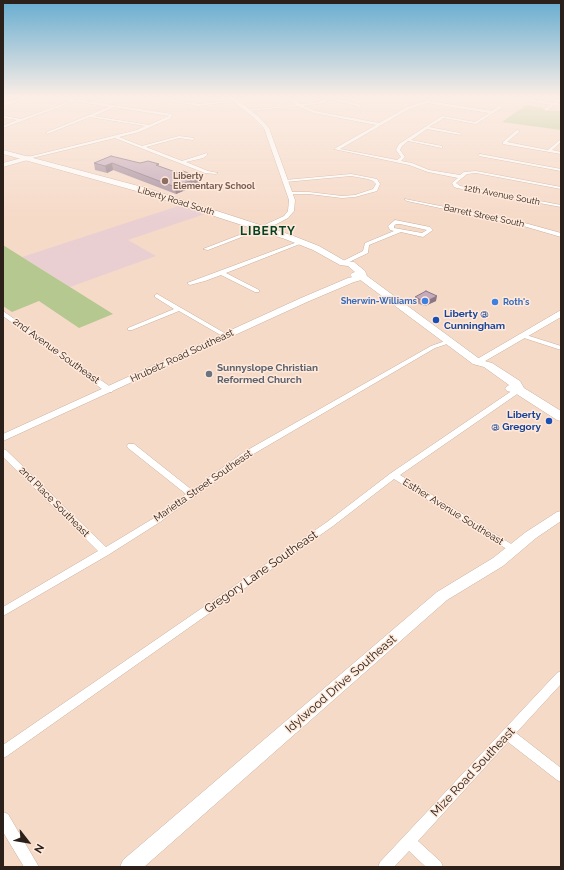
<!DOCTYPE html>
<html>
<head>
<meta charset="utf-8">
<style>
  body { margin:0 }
  #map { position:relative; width:564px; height:870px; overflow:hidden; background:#f6dac8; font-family:Raleway,sans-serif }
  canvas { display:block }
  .frame { position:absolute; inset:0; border:4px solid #2b211a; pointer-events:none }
  .north { position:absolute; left:8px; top:822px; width:40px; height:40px; -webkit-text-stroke:3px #ffe9da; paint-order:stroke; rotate:121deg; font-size:11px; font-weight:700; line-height:16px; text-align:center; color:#2b211a }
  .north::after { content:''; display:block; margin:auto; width:14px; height:18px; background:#2b211a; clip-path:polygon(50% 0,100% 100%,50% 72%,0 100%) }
</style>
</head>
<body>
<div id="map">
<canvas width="564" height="870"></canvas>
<div class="frame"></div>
<div class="north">N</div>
</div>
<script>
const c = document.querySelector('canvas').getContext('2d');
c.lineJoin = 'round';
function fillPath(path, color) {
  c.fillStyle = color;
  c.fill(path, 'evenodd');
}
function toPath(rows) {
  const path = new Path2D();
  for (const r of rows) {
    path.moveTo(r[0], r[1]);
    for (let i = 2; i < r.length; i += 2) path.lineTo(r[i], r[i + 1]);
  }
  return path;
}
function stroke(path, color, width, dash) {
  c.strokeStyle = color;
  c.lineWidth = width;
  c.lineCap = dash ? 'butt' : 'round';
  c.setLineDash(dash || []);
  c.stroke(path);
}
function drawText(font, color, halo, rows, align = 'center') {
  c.font = font + ' Raleway,sans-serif';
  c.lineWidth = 3;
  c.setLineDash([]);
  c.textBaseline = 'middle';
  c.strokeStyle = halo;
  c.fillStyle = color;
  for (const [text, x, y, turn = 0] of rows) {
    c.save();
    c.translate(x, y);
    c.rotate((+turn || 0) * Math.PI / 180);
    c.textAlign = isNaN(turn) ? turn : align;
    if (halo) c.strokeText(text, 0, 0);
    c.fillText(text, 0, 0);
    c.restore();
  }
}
const industrial = toPath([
  [181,205,205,214,128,240,156,256,70,287,22,257]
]);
const green = toPath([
  [526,105,544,108,543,110,561,111,561,130,502,122],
  [3,245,22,257,113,314,79,328,39,301,12,312,3,306]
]);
const street = toPath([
  [145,97,156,97,199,104,235,100,237,101,199,106,145,97],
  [286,97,290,97,300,104,314,103,322,101,328,97,332,97,361,105,360,107,330,99,324,103,303,106,315,111,379,123,407,107,426,101,429,97,432,97,429,101,492,111,499,106,501,106,501,108,476,124,444,118,429,127,460,133,461,135,427,129,411,140,442,146,442,148,408,141,402,146,400,150,405,157,401,161,412,163,429,170,460,175,464,172,476,171,561,187,561,189,476,173,467,174,456,183,460,186,561,205,561,207,457,188,454,187,452,183,458,178,428,172,409,165,334,149,376,125,314,113,298,106,247,111,245,110,296,105,286,97],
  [427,103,489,113,475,122,442,116,399,144,396,150,401,157,397,160,340,149,409,109,427,103],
  [505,97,516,97,553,103,561,97,561,100,557,103,561,104,561,106,554,105,546,111,545,109,551,105,505,97],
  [66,98,172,114,171,118,139,132,119,137,142,146,179,136,194,138,193,140,179,138,146,147,182,161,207,153,207,155,203,158,186,162,208,171,218,173,216,174,205,173,115,138,28,159,28,157,137,130,145,126,90,117,47,134,47,132,109,107,75,101,3,128,3,126,17,120,4,118,4,116,21,119,71,101,65,100,66,98],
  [114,107,169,116,149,125,94,116,114,107],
  [517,130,520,131,507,142,548,150,561,139,561,142,552,150,561,152,561,154,503,144,503,142,517,130],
  [480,154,561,169,561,171,479,156,478,155,480,154],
  [351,174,377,179,380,184,377,191,355,197,342,198,309,194,289,194,287,193,289,192,309,192,342,196,355,195,373,189,376,184,373,181,368,179,351,176,285,182,283,181,285,180,351,174],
  [405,199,521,222,561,233,561,237,520,225,407,201,405,200,405,199],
  [395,220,430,227,433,230,423,237,401,232,369,245,368,253,345,264,341,264,341,262,363,251,365,243,394,231,390,230,388,226,395,220],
  [396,224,400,224,427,230,422,233,394,228,394,226,396,224],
  [260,227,265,228,208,250,203,249,260,227],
  [300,241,305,242,226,273,259,290,259,292,255,292,221,275,205,281,190,285,187,283,300,241],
  [157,294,228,335,229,336,228,337,224,337,179,311,132,330,128,330,128,328,174,309,155,297,155,295,157,294],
  [3,311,112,388,113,390,112,392,106,392,3,316,3,311],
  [523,334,561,346,561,350,521,337,520,336,523,334],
  [448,340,450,341,450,343,435,348,250,456,160,522,108,555,3,616,3,607,98,551,3,457,3,449,6,450,106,547,154,518,186,494,128,448,127,446,128,444,134,444,192,490,244,452,431,346,448,340],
  [516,388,519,388,523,390,400,475,516,547,518,549,516,551,513,553,510,551,394,479,333,526,7,756,3,758,3,745,327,522,391,473,516,388],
  [561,671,561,684,516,733,561,768,561,782,557,780,508,742,418,841,441,862,443,867,426,867,409,851,394,867,378,867,380,862,557,673,561,671],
  [3,812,8,814,39,867,24,867,3,832,3,812]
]);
const secondary = toPath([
  [23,97,31,97,3,106,3,103,23,97],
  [228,97,234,97,258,116,269,128,295,200,294,211,288,218,265,230,259,230,258,228,284,216,288,211,289,200,264,128,254,118,228,97],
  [29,156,31,157,31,159,3,167,3,163,29,156],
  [362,275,365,275,365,279,354,282,307,302,3,441,3,434,301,298,348,278,362,275],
  [561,310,561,317,480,364,477,365,472,362,561,310],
  [561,511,561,521,536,538,503,566,447,600,144,867,120,867,123,860,437,592,493,558,526,532,557,512,561,511]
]);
const primary = toPath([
  [3,150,146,188,291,235,319,246,345,261,354,262,365,271,367,276,481,360,492,363,520,381,524,388,561,411,561,421,557,420,515,393,507,391,505,388,509,385,484,367,473,364,359,279,352,277,350,275,352,273,355,272,348,266,340,265,313,250,285,239,140,192,3,154,3,150]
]);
const wall = toPath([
  [94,163,140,163,159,166,200,184,176,194,113,170,107,173,95,170],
  [415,297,436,301,425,306,414,302]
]);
const shadedWall = toPath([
  [112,163,113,170,107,173,105,166],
  [199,177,200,184,176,194,175,187],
  [437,296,436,301,425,306,425,302]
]);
const building = toPath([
  [111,156,140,163,148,161,159,164,156,165,178,173,183,171,199,177,175,187,112,163,105,166,94,163,111,156],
  [426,291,437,296,425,302,415,297,426,291]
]);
const markers = [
  [165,181,4,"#8d6e63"],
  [425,301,4,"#3f7fe0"],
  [495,302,4,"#3f7fe0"],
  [436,320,4,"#1a4fb4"],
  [209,374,4,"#6b7280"],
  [549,421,4,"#1a4fb4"]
];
const farEducationnames = [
  ["Liberty",173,176],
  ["Elementary School",173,186]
];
const farStreetnames = [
  ["12th Avenue South",502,195,11],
  ["Liberty Road South",176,201,17],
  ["Barrett Street South",484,216,12]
];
const farShopnames = [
  ["Sherwin-Williams",417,301],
  ["Roth's",503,302,"left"]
];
const transitNames = [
  ["Liberty @",444,314],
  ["Cunningham",444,326],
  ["Liberty",541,415,"right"],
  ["@ Gregory",541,427,"right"]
];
const streetNames = [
  ["2nd Avenue Southeast",56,351,36],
  ["Hrubetz Road Southeast",182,356,-25],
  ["Marietta Street Southeast",203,486,-35],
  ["2nd Place Southeast",54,502,45],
  ["Esther Avenue Southeast",453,512,32]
];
const worshipNames = [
  ["Sunnyslope Christian",217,368],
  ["Reformed Church",217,380]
];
const farDistrictnames = [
  ["LIBERTY",268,231]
];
const nearStreetnames = [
  ["Gregory Lane Southeast",261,572,-35],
  ["Idylwood Drive Southeast",341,684,-41],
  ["Mize Road Southeast",473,772,-47]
];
fillPath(industrial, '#e9cfd2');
fillPath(green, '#b4c88f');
stroke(street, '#c9af9d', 1);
stroke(secondary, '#c9af9d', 1);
stroke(primary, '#c9af9d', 1);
fillPath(street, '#fff');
fillPath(secondary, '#fff');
fillPath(primary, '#fff');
fillPath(wall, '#a992a1');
fillPath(shadedWall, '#8a7783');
fillPath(building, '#c5aabb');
stroke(building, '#8a7783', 1);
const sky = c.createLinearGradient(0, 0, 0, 219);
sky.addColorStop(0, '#66acd0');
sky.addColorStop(0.44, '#fbeee6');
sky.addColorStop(1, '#fbeee600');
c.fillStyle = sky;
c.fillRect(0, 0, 564, 219);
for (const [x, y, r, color] of markers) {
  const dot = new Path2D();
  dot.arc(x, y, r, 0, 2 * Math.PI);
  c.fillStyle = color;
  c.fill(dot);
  stroke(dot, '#ffe9da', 1.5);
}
drawText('bold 9px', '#785e54', '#ffe9da', farEducationnames, 'left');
drawText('9px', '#2b211a', '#ffe9da', farStreetnames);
drawText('bold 9px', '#366cbe', '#ffe9da', farShopnames, 'right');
drawText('bold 10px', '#164399', '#ffe9da', transitNames, 'left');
drawText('10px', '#2b211a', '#ffe9da', streetNames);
drawText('bold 10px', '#5b616d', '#ffe9da', worshipNames, 'left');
c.letterSpacing = '1px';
drawText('bold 12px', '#054223', '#ffe9da', farDistrictnames);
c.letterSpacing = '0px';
drawText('12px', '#2b211a', '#ffe9da', nearStreetnames);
</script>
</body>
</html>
